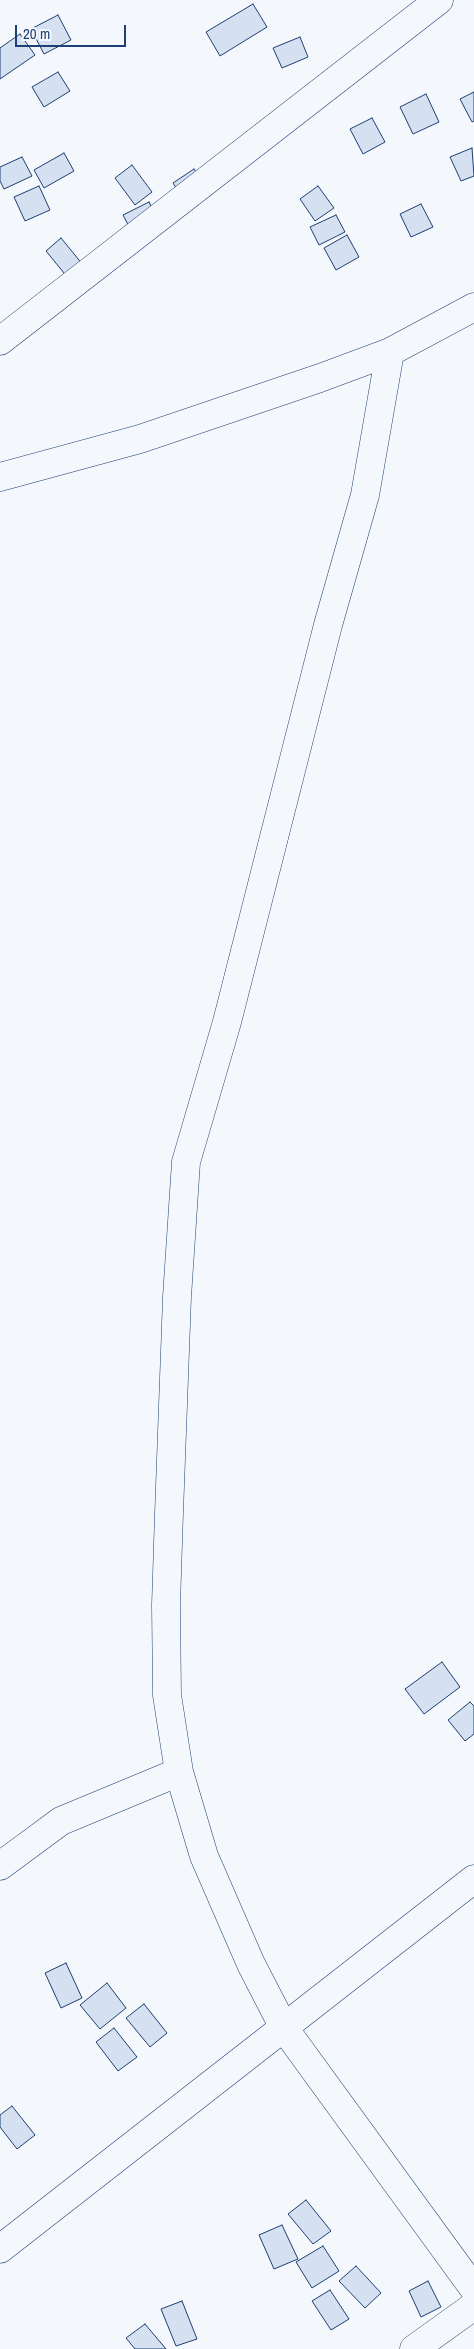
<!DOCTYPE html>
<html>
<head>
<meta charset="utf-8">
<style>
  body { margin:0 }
  #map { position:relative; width:474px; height:2349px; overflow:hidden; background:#f4f7fb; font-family:"Archivo Narrow",sans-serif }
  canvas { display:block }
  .scale { position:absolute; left:15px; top:25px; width:111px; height:22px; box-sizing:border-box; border:2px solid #1d3f73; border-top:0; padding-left:6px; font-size:15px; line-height:18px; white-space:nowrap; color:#1d3f73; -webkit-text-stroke:4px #f4f7fb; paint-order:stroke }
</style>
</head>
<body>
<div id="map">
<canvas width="474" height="2349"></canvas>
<div class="scale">20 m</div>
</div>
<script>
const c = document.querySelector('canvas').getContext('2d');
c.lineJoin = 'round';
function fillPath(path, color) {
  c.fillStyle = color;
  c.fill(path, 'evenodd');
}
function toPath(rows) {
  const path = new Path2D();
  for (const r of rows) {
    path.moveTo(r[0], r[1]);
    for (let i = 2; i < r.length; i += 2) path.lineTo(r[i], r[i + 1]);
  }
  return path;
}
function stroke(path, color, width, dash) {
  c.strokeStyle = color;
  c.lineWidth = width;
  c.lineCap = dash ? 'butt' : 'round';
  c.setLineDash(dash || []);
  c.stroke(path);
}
const building = toPath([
  [253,4,267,27,220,56,206,32,253,4],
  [58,15,71,40,44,54,31,29,58,15],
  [20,34,35,55,0,79,0,48,20,34],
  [300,37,308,57,282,68,273,48,300,37],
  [58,72,70,91,44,107,32,87,58,72],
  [474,92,474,121,472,122,460,99,474,92],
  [426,94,439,122,413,134,400,107,426,94],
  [372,118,385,142,363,154,350,129,372,118],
  [472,148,474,176,461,181,450,157,472,148],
  [64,153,74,171,44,188,34,170,64,153],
  [22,157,32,176,4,189,0,181,0,167,22,157],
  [132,165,152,192,135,205,115,178,132,165],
  [194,169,209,191,187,205,173,183,194,169],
  [39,186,50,210,25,221,14,197,39,186],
  [318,186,334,208,315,221,300,199,318,186],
  [149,202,160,225,135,238,123,215,149,202],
  [421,204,433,227,411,237,400,214,421,204],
  [336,215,345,232,319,245,310,227,336,215],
  [347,235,359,257,336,270,324,248,347,235],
  [61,238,88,271,73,284,46,251,61,238],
  [442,1662,460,1687,424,1714,405,1689,442,1662],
  [470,1702,474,1706,474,1734,465,1741,448,1720,470,1702],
  [66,1963,82,1998,61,2008,45,1973,66,1963],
  [107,1983,126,2008,100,2029,80,2005,107,1983],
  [144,2004,167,2033,150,2047,126,2018,144,2004],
  [114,2028,137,2057,118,2071,96,2042,114,2028],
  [12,2106,35,2135,17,2149,0,2127,0,2115,12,2106],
  [306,2200,331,2231,313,2244,288,2214,306,2200],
  [282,2225,298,2259,274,2269,259,2235,282,2225],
  [323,2246,339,2271,312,2288,296,2262,323,2246],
  [356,2266,381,2293,365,2308,339,2281,356,2266],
  [428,2281,441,2307,421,2317,409,2291,428,2281],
  [330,2290,349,2319,331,2330,312,2301,330,2290],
  [182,2301,197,2339,176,2346,161,2309,182,2301],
  [145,2324,166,2349,135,2349,126,2338,145,2324]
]);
const minor = toPath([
  [0,341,439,0],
  [390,352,365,495,328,625,227,1022,186,1162,177,1297,169,1513,166,1605,167,1695,179,1772,204,1856,251,1964,284,2028,474,2289],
  [0,477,140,439,320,378,390,352,474,307],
  [0,1866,61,1821,179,1772],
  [0,2249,474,1879],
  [414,2349,474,2306]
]);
fillPath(building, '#d5e0f0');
stroke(building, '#1d3f73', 1);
stroke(minor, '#1d3f73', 29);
stroke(minor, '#f4f7fb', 28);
</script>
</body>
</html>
